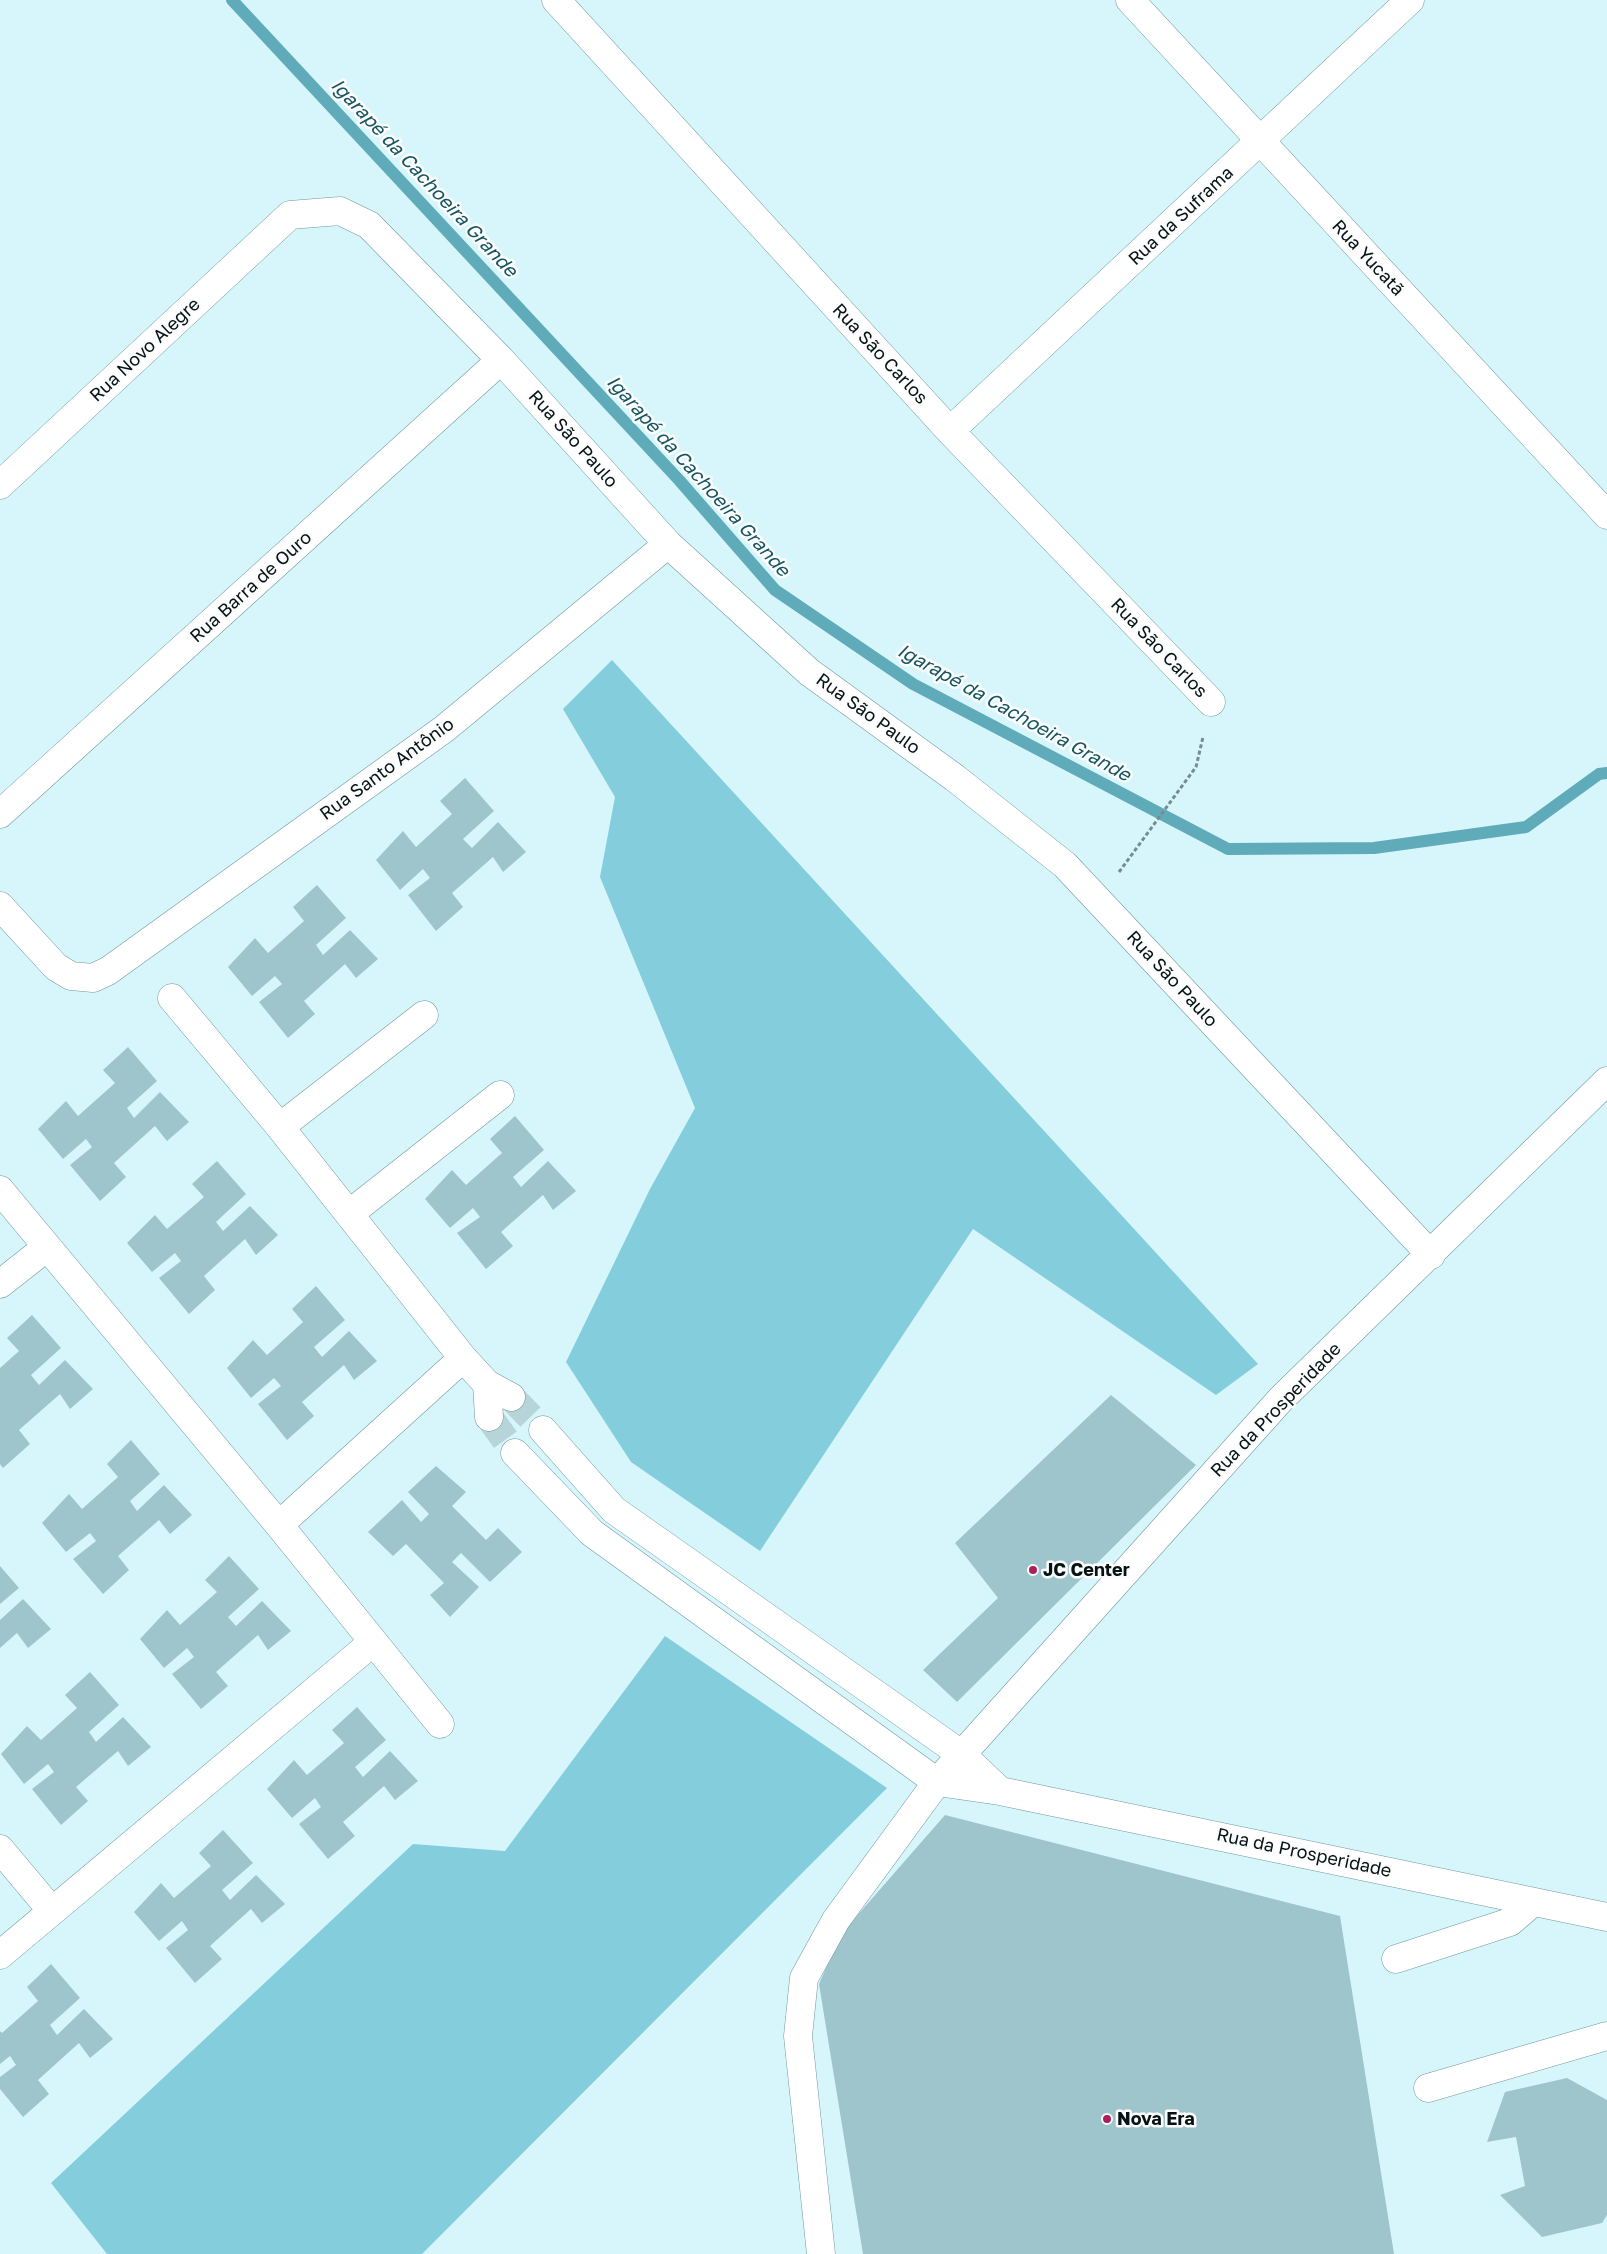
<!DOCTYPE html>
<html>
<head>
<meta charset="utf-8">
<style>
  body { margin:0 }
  canvas { display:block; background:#d6f6fc }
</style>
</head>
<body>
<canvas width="1607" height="2254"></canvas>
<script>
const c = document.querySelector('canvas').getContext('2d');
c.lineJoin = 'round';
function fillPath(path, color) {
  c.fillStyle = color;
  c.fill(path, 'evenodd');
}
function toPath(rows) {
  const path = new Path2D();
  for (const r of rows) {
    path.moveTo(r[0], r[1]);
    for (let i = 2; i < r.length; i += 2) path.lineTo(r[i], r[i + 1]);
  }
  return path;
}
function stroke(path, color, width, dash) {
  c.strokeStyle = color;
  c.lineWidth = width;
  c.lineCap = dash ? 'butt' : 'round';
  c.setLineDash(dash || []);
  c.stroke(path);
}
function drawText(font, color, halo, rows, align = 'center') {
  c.font = font + ' "Golos Text",sans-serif';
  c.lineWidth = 5;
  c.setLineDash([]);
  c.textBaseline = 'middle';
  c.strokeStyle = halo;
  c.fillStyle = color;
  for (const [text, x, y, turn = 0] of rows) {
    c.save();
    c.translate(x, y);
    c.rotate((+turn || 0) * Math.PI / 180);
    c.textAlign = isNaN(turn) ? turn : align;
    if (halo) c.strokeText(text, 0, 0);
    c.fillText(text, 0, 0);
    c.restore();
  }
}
const green = toPath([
  [612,660,1258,1364,1216,1395,973,1229,760,1551,631,1462,566,1362,650,1189,695,1108,600,877,615,797,563,709],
  [665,1636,887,1788,422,2254,107,2254,51,2183,413,1844,505,1851]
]);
const stream = toPath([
  [232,0,679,480,775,590,913,684,1228,849,1374,848,1526,827,1599,774,1607,773]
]);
const building = toPath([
  [465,778,494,811,463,839,472,848,498,822,526,852,503,872,493,857,452,893,463,907,436,931,408,895,430,878,423,869,400,890,376,860,403,831,416,847,452,814,440,801],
  [317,885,346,918,316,945,323,955,350,930,378,959,356,978,345,964,304,1001,315,1014,288,1038,259,1002,282,984,275,976,252,996,228,967,255,938,268,953,304,921,293,907],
  [128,1047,157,1081,127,1108,134,1118,160,1092,189,1122,167,1141,155,1126,114,1163,126,1177,100,1201,70,1165,92,1147,86,1139,63,1159,38,1129,66,1101,78,1116,115,1083,103,1070],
  [515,1116,544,1150,513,1177,521,1187,548,1161,576,1191,553,1210,543,1195,501,1232,513,1246,486,1269,457,1233,480,1217,473,1208,450,1228,425,1199,452,1170,466,1185,502,1153,490,1139],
  [217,1161,246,1194,216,1222,223,1231,250,1206,278,1235,256,1255,245,1239,204,1276,215,1290,189,1314,159,1278,181,1261,175,1253,152,1272,127,1243,155,1215,167,1229,204,1197,192,1184],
  [316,1286,345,1320,314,1347,322,1357,349,1331,377,1361,354,1380,344,1365,302,1402,314,1416,287,1440,258,1404,281,1386,274,1378,251,1398,227,1368,253,1340,267,1355,303,1322,292,1309],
  [32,1315,61,1348,31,1375,39,1385,65,1360,93,1389,70,1409,60,1394,19,1430,30,1444,3,1468,0,1464,0,1368,19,1351,7,1338],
  [1111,1395,1196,1465,957,1702,923,1670,998,1598,955,1543],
  [131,1440,160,1474,130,1501,137,1511,164,1485,192,1515,170,1534,159,1520,118,1556,129,1570,103,1594,73,1559,96,1541,90,1533,66,1552,42,1523,69,1494,82,1509,118,1477,107,1464],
  [436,1466,466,1492,452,1506,486,1540,498,1528,522,1552,490,1582,461,1553,452,1562,479,1587,450,1617,430,1595,444,1583,406,1544,393,1556,368,1532,402,1500,421,1522,429,1514,408,1492],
  [229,1556,259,1589,228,1617,236,1626,262,1601,291,1631,268,1650,258,1635,216,1672,228,1686,201,1709,172,1674,194,1657,187,1648,164,1668,140,1639,167,1610,180,1625,217,1592,205,1580],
  [0,1566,19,1588,0,1604],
  [23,1599,51,1629,28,1648,17,1633,0,1648,0,1620],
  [90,1672,119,1705,89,1732,96,1742,123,1717,151,1747,128,1766,118,1751,76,1787,88,1801,61,1825,32,1789,54,1772,48,1764,24,1784,1,1754,27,1726,41,1740,77,1708,65,1695],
  [357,1707,386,1740,355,1767,363,1777,390,1751,418,1781,395,1800,384,1786,343,1822,355,1836,328,1859,299,1824,321,1807,315,1798,292,1818,267,1789,294,1760,307,1775,344,1743,332,1730],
  [945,1815,1340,1916,1394,2254,863,2254,819,1984,841,1934],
  [223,1830,253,1863,222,1890,230,1900,256,1875,285,1904,262,1923,251,1909,210,1946,222,1959,195,1983,166,1948,188,1930,182,1921,159,1941,134,1912,161,1883,174,1898,211,1866,199,1853],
  [51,1964,80,1998,50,2025,57,2035,84,2009,113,2039,90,2058,79,2043,38,2080,49,2094,23,2117,0,2089,0,2077,16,2065,10,2056,0,2064,0,2031,2,2033,38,2001,27,1987],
  [1567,2078,1607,2100,1607,2215,1602,2223,1542,2237,1500,2195,1525,2186,1516,2137,1487,2142,1505,2092]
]);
const minorTunnel = toPath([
  [511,1397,543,1430],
  [489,1417,515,1453]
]);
const path = toPath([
  [1119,872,1196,767,1203,737]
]);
const minor = toPath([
  [556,0,950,431,1211,702],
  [1130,0,1607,515],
  [950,431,1410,0],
  [0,485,290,215,340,211,369,225,501,360,668,544,809,672,955,778,1065,865,1431,1255],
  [0,814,501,360],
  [0,906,56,967,71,976,93,978,108,971,444,729,668,544],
  [172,998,280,1127,463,1358,487,1384,511,1397],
  [280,1127,424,1015],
  [0,1190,279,1525,440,1724],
  [349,1214,500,1095],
  [0,1284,47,1247],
  [487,1384,489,1417],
  [543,1430,614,1510,961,1754,1000,1791],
  [515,1453,592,1533,937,1782,1000,1791,1607,1917],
  [279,1525,463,1358],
  [0,1849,52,1911],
  [0,1955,373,1642],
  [1396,1959,1510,1922,1533,1902],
  [1428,2088,1607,2036],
  [821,2254,798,2036,804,1978,836,1920,937,1782,1281,1399,1607,1081]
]);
const markers = [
  [1033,1570,5,"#ac1f5b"],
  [1107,2119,5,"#ac1f5b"]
];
const streetNames = [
  ["Rua da Suframa",1181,216,-43],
  ["Rua Yucatã",1368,258,47],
  ["Rua Novo Alegre",145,350,-43],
  ["Rua São Carlos",880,354,47],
  ["Rua São Paulo",573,439,48],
  ["Rua Barra de Ouro",251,587,-42],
  ["Rua São Carlos",1159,648,46],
  ["Rua São Paulo",868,714,36],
  ["Rua Santo Antônio",387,769,-36],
  ["Rua São Paulo",1172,979,47],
  ["Rua da Prosperidade",1276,1410,-46],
  ["Rua da Prosperidade",1304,1853,12]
];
const poiNames = [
  ["JC Center",1043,1570],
  ["Nova Era",1117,2119]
];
const waterNames = [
  ["Igarapé da Cachoeira Grande",424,178,47],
  ["Igarapé da Cachoeira Grande",698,476,48],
  ["Igarapé da Cachoeira Grande",1014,713,29]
];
fillPath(green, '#83cddc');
stroke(stream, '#60abba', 12);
fillPath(building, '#9ec5cc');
stroke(minorTunnel, '#b7d4d9', 28, [28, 14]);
stroke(minor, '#71979e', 29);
stroke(path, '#758d91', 3, [4, 2.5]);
stroke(minor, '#fff', 28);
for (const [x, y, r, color] of markers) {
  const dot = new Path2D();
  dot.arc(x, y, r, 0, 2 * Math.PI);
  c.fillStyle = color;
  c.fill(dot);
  stroke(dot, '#fcfcfc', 2);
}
drawText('18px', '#051315', '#fcfcfc', streetNames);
drawText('bold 18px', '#051315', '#fcfcfc', poiNames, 'left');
drawText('italic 19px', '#145560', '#fcfcfc', waterNames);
</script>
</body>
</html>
